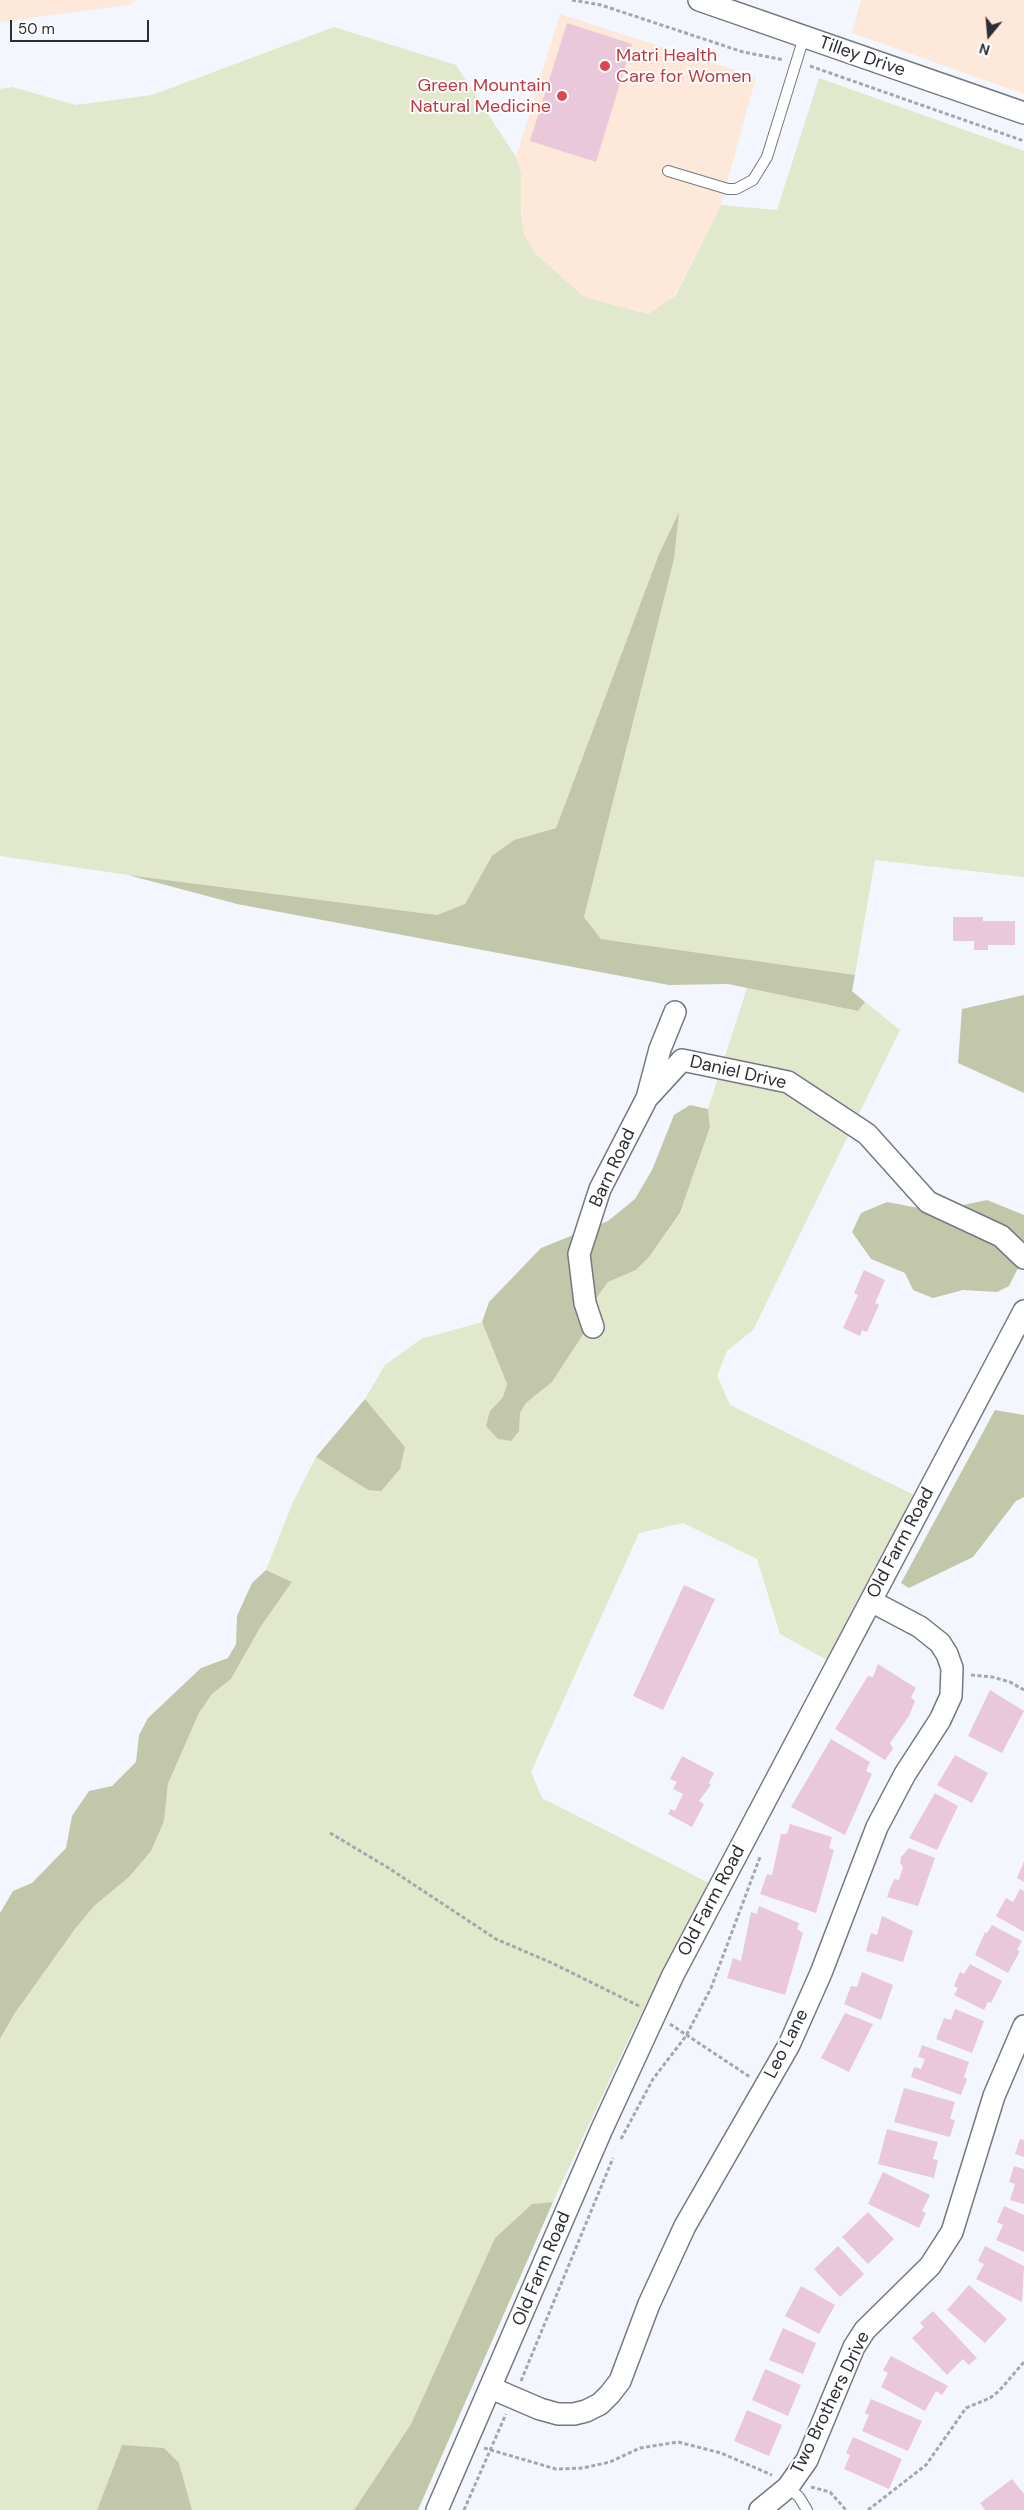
<!DOCTYPE html>
<html>
<head>
<meta charset="utf-8">
<style>
  body { margin:0 }
  #map { position:relative; width:1024px; height:2510px; overflow:hidden; background:#f3f7fd; font-family:"DM Sans",sans-serif }
  canvas { display:block }
  .north { position:absolute; left:964px; top:10px; width:50px; height:50px; -webkit-text-stroke:4px #fff; paint-order:stroke; rotate:197deg; font-size:14px; font-weight:700; line-height:20px; text-align:center; color:#2b2e32 }
  .north::after { content:''; display:block; margin:auto; width:18px; height:22px; background:#2b2e32; clip-path:polygon(50% 0,100% 100%,50% 72%,0 100%) }
  .scale { position:absolute; left:10px; top:20px; width:139px; height:22px; box-sizing:border-box; border:2px solid #2b2e32; border-top:0; padding-left:6px; font-size:15px; line-height:18px; white-space:nowrap; color:#2b2e32; -webkit-text-stroke:4px #fff; paint-order:stroke }
</style>
</head>
<body>
<div id="map">
<canvas width="1024" height="2510"></canvas>
<div class="north">N</div>
<div class="scale">50 m</div>
</div>
<script>
const c = document.querySelector('canvas').getContext('2d');
c.lineJoin = 'round';
function fillPath(path, color) {
  c.fillStyle = color;
  c.fill(path, 'evenodd');
}
function toPath(rows) {
  const path = new Path2D();
  for (const r of rows) {
    path.moveTo(r[0], r[1]);
    for (let i = 2; i < r.length; i += 2) path.lineTo(r[i], r[i + 1]);
  }
  return path;
}
function stroke(path, color, width, dash) {
  c.strokeStyle = color;
  c.lineWidth = width;
  c.lineCap = dash ? 'butt' : 'round';
  c.setLineDash(dash || []);
  c.stroke(path);
}
function drawText(font, color, halo, rows, align = 'center') {
  c.font = font + ' "DM Sans",sans-serif';
  c.lineWidth = 4;
  c.setLineDash([]);
  c.textBaseline = 'middle';
  c.strokeStyle = halo;
  c.fillStyle = color;
  for (const [text, x, y, turn = 0] of rows) {
    c.save();
    c.translate(x, y);
    c.rotate((+turn || 0) * Math.PI / 180);
    c.textAlign = isNaN(turn) ? turn : align;
    if (halo) c.strokeText(text, 0, 0);
    c.fillText(text, 0, 0);
    c.restore();
  }
}
const commercial = toPath([
  [0,0,136,0,129,5,0,22],
  [861,0,1024,0,1024,94,852,33],
  [560,14,756,77,721,205,675,295,648,314,584,297,535,253,524,234,516,157]
]);
const green = toPath([
  [334,27,456,65,516,157,521,174,521,210,524,234,535,253,584,297,648,314,676,295,721,205,777,210,819,78,1024,151,1024,877,875,860,855,975,601,939,584,917,674,559,678,514,659,554,556,828,514,840,493,856,465,904,437,915,128,875,0,856,0,89,12,87,76,105,152,95],
  [747,988,858,1011,865,1002,900,1030,753,1330,727,1351,717,1376,730,1405,914,1495,827,1660,780,1634,757,1559,683,1523,639,1533,531,1772,542,1798,709,1883,631,2034,553,2202,532,2204,495,2238,411,2424,354,2510,192,2510,179,2463,122,2445,97,2510,0,2510,0,2039,15,2013,75,1929,94,1906,129,1877,164,1821,168,1785,199,1713,212,1694,231,1679,261,1626,292,1582,266,1570,293,1502,316,1457,368,1490,405,1447,365,1399,385,1365,421,1339,482,1322,507,1384,503,1397,490,1411,519,1431,520,1413,526,1403,552,1382,584,1333,595,1300,608,1282,636,1270,649,1257,680,1214,710,1127,708,1109]
]);
const forest = toPath([
  [679,512,674,559,584,917,601,939,855,975,852,991,865,1002,858,1011,728,984,669,985,237,904,128,875,437,915,465,904,492,856,514,840,556,828,659,554],
  [1024,995,1024,1093,958,1063,962,1009],
  [690,1105,708,1109,710,1127,680,1213,649,1257,636,1270,608,1282,595,1300,584,1333,552,1382,526,1403,520,1413,519,1431,511,1441,498,1439,486,1426,490,1411,503,1397,507,1384,482,1322,489,1302,541,1248,608,1221,635,1199,652,1170,674,1115],
  [987,1200,1024,1215,1024,1256,1009,1286,997,1292,963,1290,933,1298,913,1290,905,1273,871,1259,852,1232,861,1213,887,1202,935,1211],
  [365,1399,405,1447,400,1469,381,1491,368,1490,316,1457],
  [995,1410,1024,1415,1024,1497,1016,1501,973,1557,909,1588,901,1583],
  [266,1570,292,1582,261,1626,231,1679,212,1694,199,1713,168,1784,164,1821,151,1851,129,1877,94,1906,75,1929,15,2013,0,2039,0,1913,13,1891,32,1883,66,1848,72,1816,89,1791,112,1786,136,1762,139,1735,148,1718,201,1668,228,1658,236,1644,237,1616,252,1583],
  [553,2202,418,2510,354,2510,411,2424,495,2238,532,2204],
  [122,2445,164,2448,179,2463,192,2510,97,2510]
]);
const building = toPath([
  [567,23,632,44,596,162,530,141],
  [953,917,983,917,983,921,1015,921,1015,945,988,945,988,950,974,950,974,941,953,941],
  [864,1270,885,1280,875,1303,879,1305,867,1332,862,1330,860,1336,843,1328,858,1295,854,1293],
  [684,1585,715,1599,663,1710,633,1696],
  [878,1664,916,1688,911,1697,915,1701,909,1716,890,1743,893,1749,885,1760,835,1729,868,1676,873,1677],
  [990,1690,1024,1711,1002,1753,968,1736],
  [831,1739,870,1762,866,1771,872,1774,845,1835,791,1807],
  [955,1755,988,1773,972,1803,937,1785],
  [682,1756,714,1773,709,1783,711,1785,699,1801,704,1804,692,1827,668,1814,671,1809,675,1811,683,1794,673,1789,677,1782,670,1779],
  [935,1793,958,1806,937,1850,909,1838],
  [790,1824,832,1837,829,1848,834,1850,816,1913,760,1894,767,1874,772,1875,781,1834,787,1834],
  [909,1848,935,1858,918,1906,887,1897,894,1879,899,1880,903,1867,900,1863,901,1857],
  [1024,1861,1024,1882,1017,1878],
  [1020,1889,1024,1891,1024,1932,996,1916,1006,1898,1013,1902],
  [759,1906,799,1923,797,1929,803,1933,785,1995,727,1978,733,1958,741,1961,751,1912,757,1914],
  [882,1916,913,1931,903,1962,866,1951,871,1933,877,1935],
  [992,1925,1022,1941,1017,1950,1020,1951,1008,1973,975,1955,985,1932,987,1933],
  [970,1964,1002,1981,991,2003,988,2002,984,2010,954,1995,958,1988,954,1986,960,1972,964,1974],
  [862,1972,893,1985,881,2020,844,2004,851,1986,857,1987],
  [955,2009,984,2021,972,2053,936,2039,944,2018,951,2020],
  [845,2013,873,2024,849,2072,821,2058],
  [922,2045,969,2062,964,2077,967,2079,961,2095,911,2077,914,2067,921,2069,925,2059,918,2057],
  [904,2088,955,2102,950,2119,955,2120,950,2137,894,2122],
  [887,2129,938,2142,933,2159,938,2160,934,2178,878,2164],
  [1020,2139,1024,2140,1024,2157,1015,2154],
  [1014,2166,1024,2169,1024,2204,1010,2200,1015,2184,1009,2182],
  [883,2172,930,2195,922,2211,926,2213,919,2228,868,2204],
  [1004,2206,1024,2215,1024,2252,996,2240,1003,2225,997,2222],
  [868,2212,894,2239,868,2264,842,2237],
  [838,2246,864,2274,840,2297,814,2269],
  [985,2246,1024,2266,1022,2302,976,2279,984,2264,978,2261],
  [969,2285,1007,2319,985,2343,947,2310],
  [801,2286,835,2305,819,2334,785,2316],
  [933,2311,977,2358,969,2365,963,2359,947,2375,912,2338,924,2327,920,2323],
  [783,2328,816,2343,803,2374,769,2360],
  [891,2356,948,2386,942,2395,936,2391,925,2411,881,2387,888,2373,883,2370],
  [765,2369,801,2385,788,2416,752,2400],
  [871,2399,922,2421,908,2451,862,2431,869,2415,865,2413],
  [747,2410,782,2425,769,2456,734,2441],
  [853,2437,902,2459,889,2489,844,2469,850,2455,846,2453],
  [1012,2479,1024,2494,1024,2510,985,2510,980,2503]
]);
const path = toPath([
  [572,0,601,5,743,52,784,60],
  [810,66,1024,141],
  [971,1675,992,1677,1010,1682,1024,1690],
  [330,1833,387,1867,496,1939,552,1963,639,2006],
  [670,2024,750,2077],
  [621,2139,653,2079,686,2036,711,1988,760,1857],
  [521,2381,613,2158],
  [484,2448,556,2469,583,2468,610,2462,640,2448,678,2442,721,2453,772,2475],
  [811,2487,830,2492,846,2510],
  [464,2510,506,2414],
  [868,2510,926,2465,966,2408,990,2398,999,2391,1024,2362]
]);
const lane = toPath([
  [668,171,728,189,736,189,753,180,767,157,804,37],
  [788,2487,799,2497,807,2510]
]);
const street = toPath([
  [699,0,1024,113],
  [647,1098,682,1060,788,1082,867,1134,928,1202,1001,1236,1024,1258],
  [593,1327,585,1303,579,1254,600,1189,647,1098,660,1049,675,1012],
  [491,2388,540,2409,558,2414,574,2414,586,2411,600,2404,610,2394,620,2381,649,2304,685,2226,789,2045,821,1973,877,1827,905,1774,940,1720,951,1696,952,1668,947,1654,940,1643,920,1627,871,1601],
  [437,2510,601,2131,673,1975,1024,1311],
  [760,2510,788,2487,807,2460,854,2347,865,2330,930,2266,952,2232,994,2096,1024,2026]
]);
const markers = [
  [605,66,6,"#e0444e"],
  [562,96,6,"#e0444e"]
];
const healthNames = [
  ["Matri Health",616,56],
  ["Care for Women",616,77],
  ["Green Mountain",551,86,"right"],
  ["Natural Medicine",551,107,"right"]
];
const streetNames = [
  ["Tilley Drive",862,57,19],
  ["Daniel Drive",738,1073,13],
  ["Barn Road",613,1168,-65],
  ["Old Farm Road",901,1543,-62],
  ["Old Farm Road",712,1901,-62],
  ["Leo Lane",787,2044,-63],
  ["Old Farm Road",542,2269,-67],
  ["Two Brothers Drive",831,2403,-64]
];
fillPath(commercial, '#fde8d9');
fillPath(green, '#e2e8cb');
fillPath(forest, '#c2c7a9');
fillPath(building, '#e8c8d9');
stroke(lane, '#737982', 12);
stroke(street, '#737982', 24);
stroke(path, '#a4a8ad', 3, [4, 2.5]);
stroke(lane, '#fff', 10);
stroke(street, '#fff', 21);
for (const [x, y, r, color] of markers) {
  const dot = new Path2D();
  dot.arc(x, y, r, 0, 2 * Math.PI);
  c.fillStyle = color;
  c.fill(dot);
  stroke(dot, '#fff', 2);
}
drawText('18px', '#be3a42', '#fff', healthNames, 'left');
drawText('18px', '#2b2e32', '#fff', streetNames);
</script>
</body>
</html>
